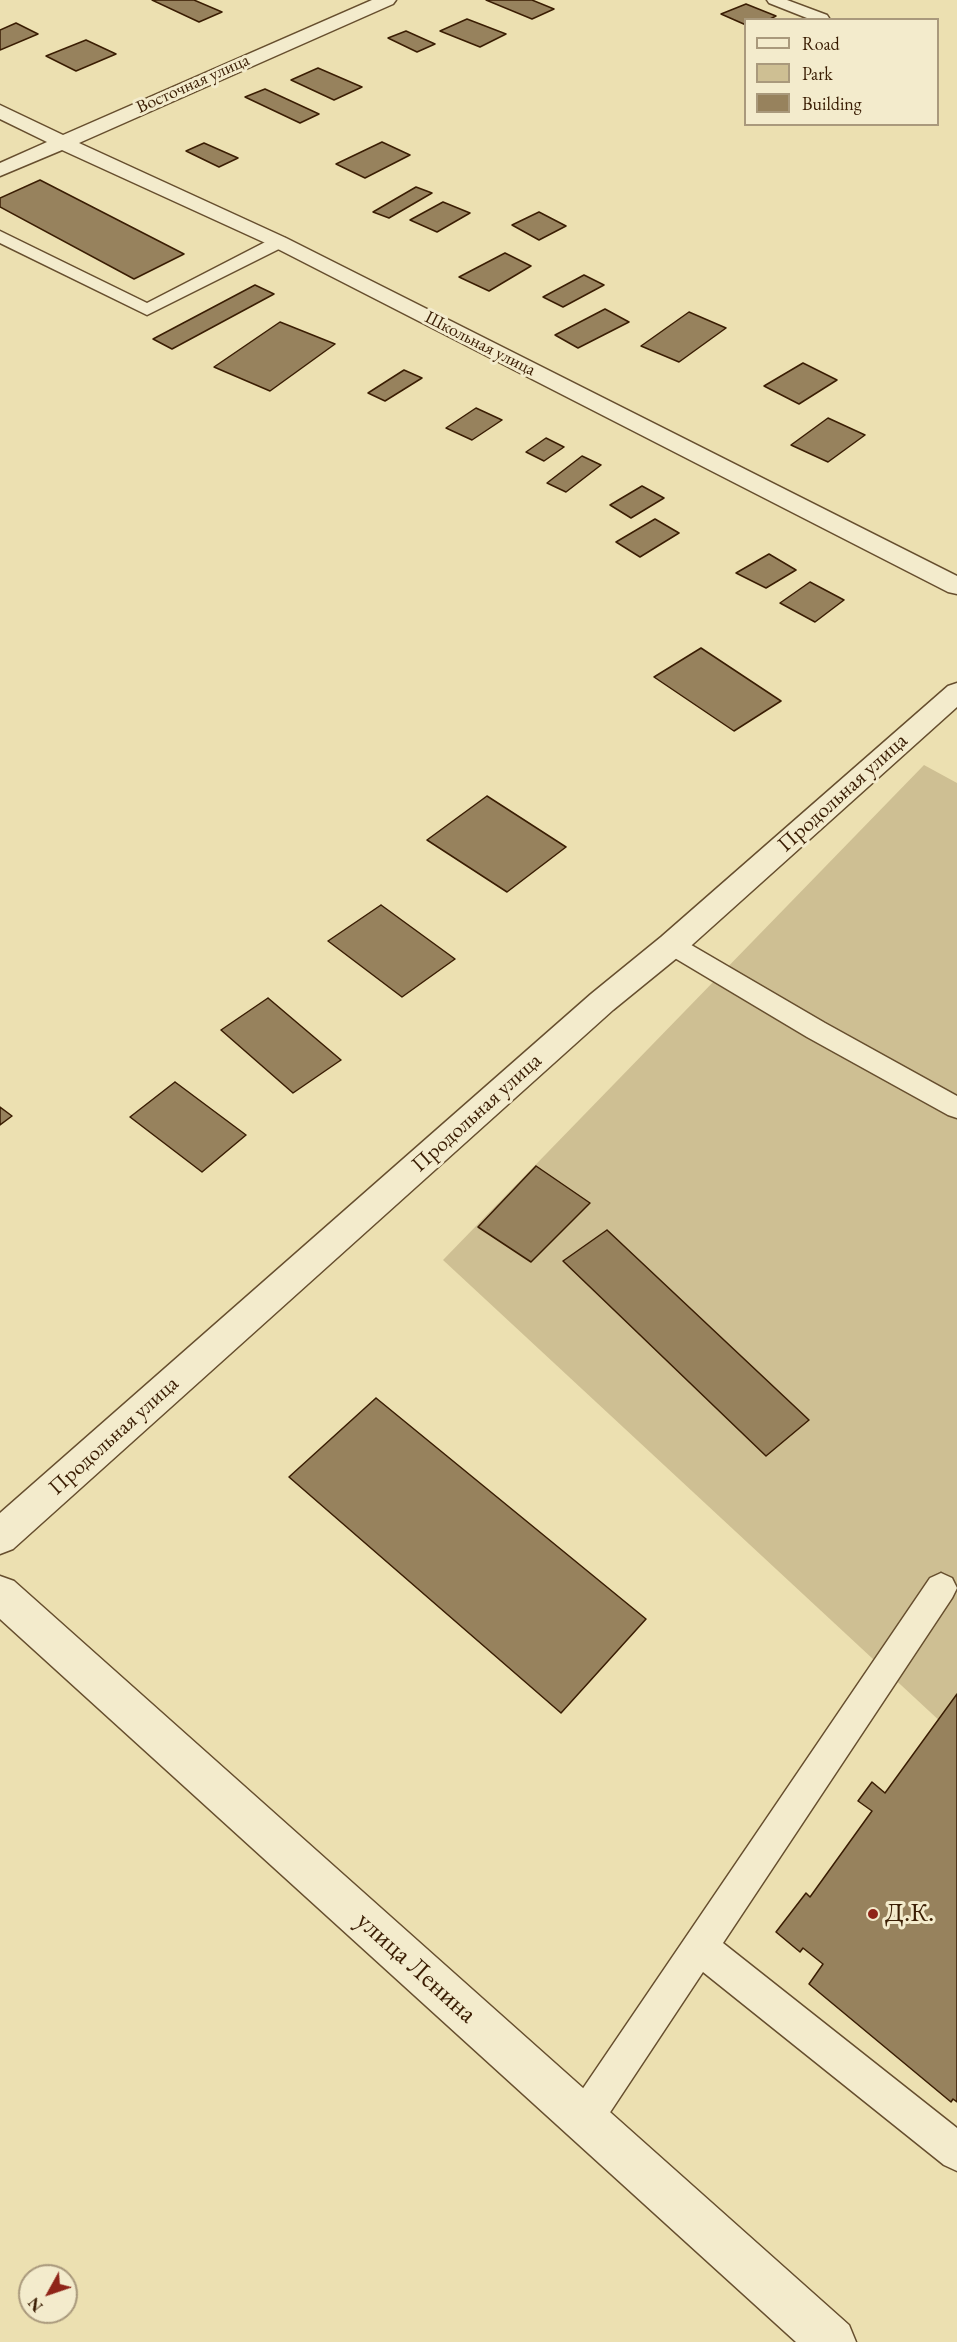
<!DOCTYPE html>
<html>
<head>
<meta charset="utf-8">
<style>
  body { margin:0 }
  #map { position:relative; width:957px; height:2342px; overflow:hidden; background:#ece0b1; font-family:"EB Garamond",serif }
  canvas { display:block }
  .legend { position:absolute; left:744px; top:18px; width:195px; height:108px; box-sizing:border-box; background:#f3ebcc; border:2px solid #a9997c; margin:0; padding:8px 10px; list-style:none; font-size:18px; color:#3a1d03 }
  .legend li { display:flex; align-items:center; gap:12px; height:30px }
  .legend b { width:30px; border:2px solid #a9997c }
  .north { position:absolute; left:18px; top:2264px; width:60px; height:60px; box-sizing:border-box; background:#f3ebcc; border:2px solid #a9997c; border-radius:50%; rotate:230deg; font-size:16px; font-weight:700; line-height:24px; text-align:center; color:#3a1d03 }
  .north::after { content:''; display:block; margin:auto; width:21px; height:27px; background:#8f2418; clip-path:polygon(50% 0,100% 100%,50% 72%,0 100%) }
</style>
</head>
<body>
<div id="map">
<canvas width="957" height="2342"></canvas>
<ul class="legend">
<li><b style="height:8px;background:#f3ebcc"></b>Road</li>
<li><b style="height:16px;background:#cebf93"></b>Park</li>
<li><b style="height:16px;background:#97825d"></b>Building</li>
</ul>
<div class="north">N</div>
</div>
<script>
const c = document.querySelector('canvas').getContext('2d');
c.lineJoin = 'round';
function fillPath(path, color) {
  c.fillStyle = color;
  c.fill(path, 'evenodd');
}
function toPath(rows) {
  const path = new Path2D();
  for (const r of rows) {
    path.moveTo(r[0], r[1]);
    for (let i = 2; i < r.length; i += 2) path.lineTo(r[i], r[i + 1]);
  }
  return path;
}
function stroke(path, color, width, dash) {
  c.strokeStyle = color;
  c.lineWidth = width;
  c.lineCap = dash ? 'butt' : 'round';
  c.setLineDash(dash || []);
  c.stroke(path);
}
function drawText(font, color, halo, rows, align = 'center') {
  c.font = font + ' "EB Garamond",serif';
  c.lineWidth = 6;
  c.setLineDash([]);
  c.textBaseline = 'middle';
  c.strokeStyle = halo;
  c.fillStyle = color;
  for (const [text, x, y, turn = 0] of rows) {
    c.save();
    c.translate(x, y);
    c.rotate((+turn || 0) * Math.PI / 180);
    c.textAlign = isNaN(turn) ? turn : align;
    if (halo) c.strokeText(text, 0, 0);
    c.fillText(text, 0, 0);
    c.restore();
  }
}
const green = toPath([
  [924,765,957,783,957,1737,443,1260]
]);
const building = toPath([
  [152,0,194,0,222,12,199,22,152,0],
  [486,0,532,0,554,9,532,19,486,0],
  [746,4,776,16,768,20,746,20,746,25,721,14,746,4],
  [467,19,506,34,480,47,440,31,467,19],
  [16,23,38,34,0,50,0,30,16,23],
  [406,31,435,44,417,52,388,38,406,31],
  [86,40,116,54,76,71,46,56,86,40],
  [318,68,362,87,334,100,291,80,318,68],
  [265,89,319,114,300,123,245,97,265,89],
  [382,142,410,155,365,178,336,164,382,142],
  [204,143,238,158,219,167,186,151,204,143],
  [40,180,184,254,134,279,0,207,0,198,40,180],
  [416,187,432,193,389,218,373,212,416,187],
  [443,202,470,213,437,232,410,220,443,202],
  [539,212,566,226,539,240,512,225,539,212],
  [505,253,531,266,489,291,459,277,505,253],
  [584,275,604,285,563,307,543,297,584,275],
  [255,285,274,294,172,349,153,339,255,285],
  [605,309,629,322,578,348,555,335,605,309],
  [689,312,726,328,679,362,641,346,689,312],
  [280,322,335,344,270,391,214,367,280,322],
  [803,363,837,380,799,404,764,386,803,363],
  [404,370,422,378,385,401,368,393,404,370],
  [476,408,502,420,472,440,446,428,476,408],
  [828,418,865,435,828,462,791,445,828,418],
  [546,438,564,447,544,461,526,452,546,438],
  [582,456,601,465,566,492,547,483,582,456],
  [642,486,664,498,631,518,610,505,642,486],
  [655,519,679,533,640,557,616,542,655,519],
  [769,554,796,570,766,588,736,573,769,554],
  [810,582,844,600,815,622,780,603,810,582],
  [701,648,781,701,734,731,654,677,701,648],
  [487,796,566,847,507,892,427,840,487,796],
  [381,905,455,959,402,997,328,941,381,905],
  [268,998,341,1060,293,1093,221,1030,268,998],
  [175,1082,246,1135,202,1172,130,1117,175,1082],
  [0,1107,12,1116,0,1125,0,1107],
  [536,1166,590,1203,531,1262,478,1227,536,1166],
  [607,1230,809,1420,766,1456,563,1261,607,1230],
  [376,1398,646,1619,561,1713,289,1477,376,1398],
  [957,1694,957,2102,953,2099,951,2102,809,1984,823,1964,803,1948,800,1952,776,1932,806,1893,810,1897,872,1811,858,1801,872,1782,885,1793,957,1694]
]);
const service = toPath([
  [767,0,787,0,827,15,829,18,812,20,769,3,767,0],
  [0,231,147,303,273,238,285,238,288,242,285,246,147,315,0,243,0,231],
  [672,936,681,939,825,1023,957,1096,957,1118,948,1115,807,1037,663,951,660,945,663,939,672,936],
  [941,1573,952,1578,957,1588,952,1598,723,1943,957,2128,957,2171,944,2165,703,1972,597,2132,584,2138,571,2132,565,2119,571,2106,930,1578,941,1573]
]);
const minor = toPath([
  [372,0,396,0,393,4,79,143,286,238,957,576,957,594,948,592,272,246,62,150,0,176,0,163,47,142,0,119,0,105,63,135,372,0]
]);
const tertiary = toPath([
  [957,683,957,707,683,953,613,1010,13,1549,0,1554,0,1513,591,994,661,937,948,686,957,683],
  [0,1576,14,1581,849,2325,856,2342,796,2342,0,1619,0,1576]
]);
const markers = [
  [873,1914,6,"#8f2418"]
];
const farStreetnames = [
  ["Восточная улица",193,84,-24],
  ["Школьная улица",480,344,27]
];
const streetNames = [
  ["Продольная улица",843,793,-42],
  ["Продольная улица",477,1113,-42],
  ["Продольная улица",114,1436,-42]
];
const nearPoinames = [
  ["Д.К.",885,1914]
];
const nearStreetnames = [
  ["улица Ленина",416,1968,42]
];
fillPath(green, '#cebf93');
fillPath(building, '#97825d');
stroke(building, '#3a1d03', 1.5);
stroke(service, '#664e2e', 3);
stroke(minor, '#664e2e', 3);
stroke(tertiary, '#664e2e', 3);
fillPath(service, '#f3ebcc');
fillPath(minor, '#f3ebcc');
fillPath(tertiary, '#f3ebcc');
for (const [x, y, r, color] of markers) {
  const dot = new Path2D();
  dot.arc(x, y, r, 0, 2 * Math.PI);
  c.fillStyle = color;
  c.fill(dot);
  stroke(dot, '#f3ebcc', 2);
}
drawText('18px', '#3a1d03', '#f3ebcc', farStreetnames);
drawText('22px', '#3a1d03', '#f3ebcc', streetNames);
drawText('27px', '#3a1d03', '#f3ebcc', nearPoinames, 'left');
drawText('27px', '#3a1d03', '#f3ebcc', nearStreetnames);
</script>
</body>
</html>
